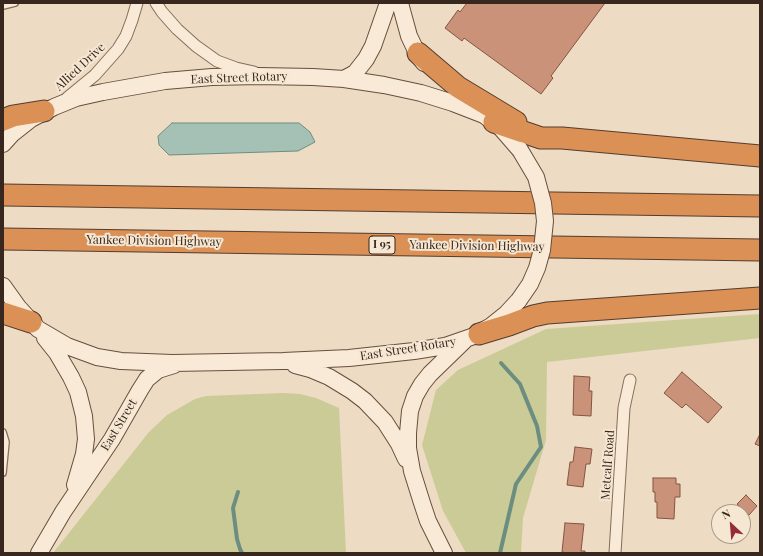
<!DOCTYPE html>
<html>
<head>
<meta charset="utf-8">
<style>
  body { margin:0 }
  #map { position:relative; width:763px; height:556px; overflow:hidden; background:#eddbc3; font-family:"Playfair Display",serif }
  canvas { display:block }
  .frame { position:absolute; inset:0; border:4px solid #37271e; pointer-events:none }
  .north { position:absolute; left:711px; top:504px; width:40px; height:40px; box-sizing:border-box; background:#f5e7d2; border:1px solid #a99a8a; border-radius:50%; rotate:334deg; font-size:11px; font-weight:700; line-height:16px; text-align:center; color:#37271e }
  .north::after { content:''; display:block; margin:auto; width:14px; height:18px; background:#942c39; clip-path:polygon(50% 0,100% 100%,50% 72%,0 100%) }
</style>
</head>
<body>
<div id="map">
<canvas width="763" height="556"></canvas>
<div class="frame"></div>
<div class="north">N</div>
</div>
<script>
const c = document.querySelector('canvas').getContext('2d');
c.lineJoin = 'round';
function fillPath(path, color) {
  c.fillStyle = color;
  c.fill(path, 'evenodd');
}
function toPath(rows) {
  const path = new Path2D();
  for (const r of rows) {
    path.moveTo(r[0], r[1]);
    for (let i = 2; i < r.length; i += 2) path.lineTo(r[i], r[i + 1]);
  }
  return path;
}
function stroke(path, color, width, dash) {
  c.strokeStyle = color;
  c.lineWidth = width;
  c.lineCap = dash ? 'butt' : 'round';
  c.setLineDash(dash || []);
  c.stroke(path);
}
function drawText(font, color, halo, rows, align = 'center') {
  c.font = font + ' "Playfair Display",serif';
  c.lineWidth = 4;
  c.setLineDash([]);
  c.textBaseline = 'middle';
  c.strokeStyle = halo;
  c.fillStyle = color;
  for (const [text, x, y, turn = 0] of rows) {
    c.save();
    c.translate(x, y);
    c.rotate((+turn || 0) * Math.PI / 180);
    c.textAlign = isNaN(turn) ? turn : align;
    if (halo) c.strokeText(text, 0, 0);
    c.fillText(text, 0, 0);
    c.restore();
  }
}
const green = toPath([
  [760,314,760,338,547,362,546,440,523,518,521,553,466,553,443,511,422,445,436,390,458,370,546,329],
  [283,393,300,394,316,398,339,408,346,553,53,553,149,432,167,415,195,399,206,396]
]);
const water = toPath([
  [172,123,299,123,310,132,315,142,298,151,169,155,159,145,158,136,172,123]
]);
const stream = toPath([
  [238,492,233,508,237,539,240,549,242,553],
  [500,553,516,484,541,447,537,426,520,384,501,363]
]);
const building = toPath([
  [467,3,605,3,551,76,553,78,541,94,464,38,462,41,445,28,458,10,460,12,467,3],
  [682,372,722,407,708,423,686,404,682,408,664,393,682,372],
  [574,376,590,377,589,391,592,391,591,416,573,415,574,376],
  [760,434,760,446,755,444,760,434],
  [575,447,592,449,590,464,586,464,583,487,567,485,570,462,573,462,575,447],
  [653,478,676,478,676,484,680,484,680,497,675,497,674,519,657,518,657,502,655,502,655,492,653,492,653,478],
  [746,495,757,506,749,515,737,504,746,495],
  [565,523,584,524,581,551,585,551,585,553,568,553,562,552,565,523]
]);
const lane = toPath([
  [3,6,15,3],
  [3,432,6,442,3,473]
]);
const street = toPath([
  [156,3,162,12,177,29,196,46,217,61,236,68,254,72],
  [67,98,95,75,118,49,126,36,132,20,137,3],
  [615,553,624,408,630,380]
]);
const secondary = toPath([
  [400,3,409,36,419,57,424,63],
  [344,79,355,73,366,59,373,46,388,3],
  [3,144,12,134,31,119,54,107,76,98,103,92,165,81,212,77,259,76,313,77,344,79,384,85,421,93,453,103,484,115,500,127,520,150],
  [3,286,18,307,38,329,67,346,97,357,121,361,172,363,283,361,349,358,414,351,445,346,474,336,491,326,506,314,519,300],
  [45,338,57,353,71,377,78,392,84,416,86,439,84,454,75,485],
  [295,365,310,369,329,377,352,391,365,401,385,422,399,444,406,459],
  [39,553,63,512,112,439,140,390,147,379,158,370,174,365],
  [444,553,428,521,422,503,412,471,408,448,408,433,410,411,415,396,422,384,430,374,464,341]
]);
const highway = toPath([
  [418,53,458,87,516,122],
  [3,120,13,116,44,111],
  [494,122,541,138,562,138,760,156],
  [3,195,760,206],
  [3,239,760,250],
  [3,313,31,322],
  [479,334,509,325,533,316,547,313,760,298]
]);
const secondaryBridge = toPath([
  [519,300,530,284,537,268,542,250,545,221,543,203,536,177,520,150]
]);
const shields = [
  [382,245,26]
];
const shieldNames = [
  ["I 95",382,245]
];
const streetNames = [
  ["Allied Drive",80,67,-43],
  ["East Street Rotary",239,78,-2],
  ["Yankee Division Highway",154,241,1],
  ["Yankee Division Highway",477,246,1],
  ["East Street Rotary",408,349,-9],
  ["East Street",119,425,-59],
  ["Metcalf Road",608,465,-86]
];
fillPath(green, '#cbcb97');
fillPath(water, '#a5c0b5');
stroke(water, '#6c8e81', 1);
stroke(stream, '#6c8e81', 4);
fillPath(building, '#ca9279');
stroke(building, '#855441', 1);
stroke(lane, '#876d5a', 8);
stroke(street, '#876d5a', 13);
stroke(secondary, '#684e3d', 18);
stroke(highway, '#543c2e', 23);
stroke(lane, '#f8ead6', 5.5);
stroke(street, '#f8ead6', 11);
stroke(secondary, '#f8ead6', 16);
stroke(highway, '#db9055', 21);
stroke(secondaryBridge, '#684e3d', 18, []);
stroke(secondaryBridge, '#f8ead6', 16);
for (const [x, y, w] of shields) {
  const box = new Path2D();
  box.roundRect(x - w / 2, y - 9, w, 18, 3);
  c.fillStyle = '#f5e7d2';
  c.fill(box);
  stroke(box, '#37271e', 1);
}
drawText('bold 11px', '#37271e', null, shieldNames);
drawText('12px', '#37271e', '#f5e7d2', streetNames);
</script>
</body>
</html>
